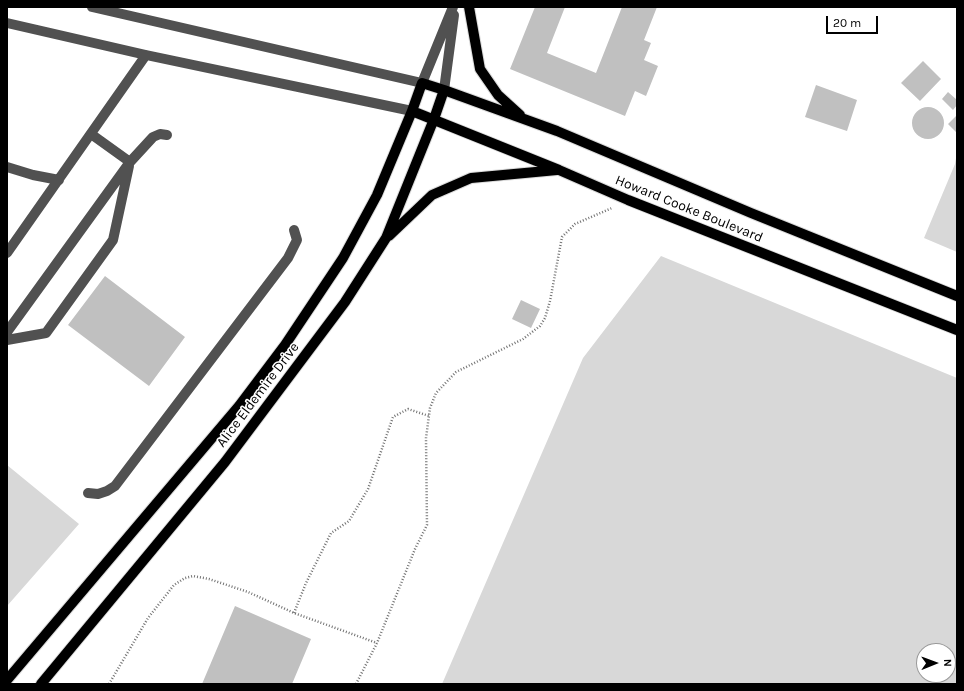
<!DOCTYPE html>
<html>
<head>
<meta charset="utf-8">
<style>
  body { margin:0 }
  #map { position:relative; width:964px; height:691px; overflow:hidden; background:#fff; font-family:Karla,sans-serif }
  canvas { display:block }
  .frame { position:absolute; inset:0; border:8px solid #000; pointer-events:none }
  .north { position:absolute; left:916px; top:643px; width:40px; height:40px; box-sizing:border-box; background:#fff; border:1px solid #999; border-radius:50%; rotate:89deg; font-size:11px; font-weight:700; line-height:16px; text-align:center; color:#000 }
  .north::after { content:''; display:block; margin:auto; width:14px; height:18px; background:#000; clip-path:polygon(50% 0,100% 100%,50% 72%,0 100%) }
  .scale { position:absolute; left:826px; top:16px; width:52px; height:18px; box-sizing:border-box; border:2px solid #000; border-top:0; padding-left:5px; font-size:12px; line-height:14px; white-space:nowrap; color:#000; -webkit-text-stroke:3px #fff; paint-order:stroke }
</style>
</head>
<body>
<div id="map">
<canvas width="964" height="691"></canvas>
<div class="frame"></div>
<div class="north">N</div>
<div class="scale">20 m</div>
</div>
<script>
const c = document.querySelector('canvas').getContext('2d');
c.lineJoin = 'round';
function fillPath(path, color) {
  c.fillStyle = color;
  c.fill(path, 'evenodd');
}
function toPath(rows) {
  const path = new Path2D();
  for (const r of rows) {
    if (r.length === 3) {
      path.moveTo(r[0] + r[2], r[1]);
      path.arc(r[0], r[1], r[2], 0, 2 * Math.PI);
      continue;
    }
    path.moveTo(r[0], r[1]);
    for (let i = 2; i < r.length; i += 2) path.lineTo(r[i], r[i + 1]);
  }
  return path;
}
function stroke(path, color, width, dash) {
  c.strokeStyle = color;
  c.lineWidth = width;
  c.lineCap = dash ? 'butt' : 'round';
  c.setLineDash(dash || []);
  c.stroke(path);
}
function drawText(font, color, halo, rows, align = 'center') {
  c.font = font + ' Karla,sans-serif';
  c.lineWidth = 3;
  c.setLineDash([]);
  c.textBaseline = 'middle';
  c.strokeStyle = halo;
  c.fillStyle = color;
  for (const [text, x, y, turn = 0] of rows) {
    c.save();
    c.translate(x, y);
    c.rotate((+turn || 0) * Math.PI / 180);
    c.textAlign = isNaN(turn) ? turn : align;
    if (halo) c.strokeText(text, 0, 0);
    c.fillText(text, 0, 0);
    c.restore();
  }
}
const green = toPath([
  [957,152,957,252,924,238,955,164],
  [661,256,957,378,957,684,442,684,583,358],
  [924,651,948,651,948,675,924,675],
  [7,465,79,524,7,606]
]);
const building = toPath([
  [535,7,565,7,547,53,596,73,622,7,657,7,644,40,651,43,644,60,658,66,646,96,635,91,625,116,510,69],
  [923,61,941,79,920,101,901,83],
  [816,85,857,100,847,131,805,117],
  [948,92,957,100,957,105,953,110,942,99],
  [928,123,16],
  [957,115,957,133,948,124],
  [105,276,185,337,149,386,68,325],
  [521,300,540,309,531,328,512,319],
  [235,606,311,639,292,684,202,684]
]);
const path = toPath([
  [294,613,306,583,331,533,349,521,368,489,393,417,408,409,429,416],
  [109,684,148,618,174,585,185,578,193,576,209,579,248,592,294,613,377,643],
  [356,684,377,643,415,549,427,525,426,438,430,408,436,393,456,372,523,339,540,326,545,318,550,301,562,237,575,224,612,208]
]);
const minor = toPath([
  [92,7,422,83,453,7],
  [7,23,146,55,412,111],
  [444,90,454,15],
  [91,134,130,162],
  [7,167,33,175,59,180],
  [7,253,146,55],
  [7,332,130,162,153,137,160,134,167,135],
  [7,340,46,333,113,240,129,166],
  [88,493,98,494,107,491,115,486,288,258,297,240,294,230]
]);
const major = toPath([
  [469,7,480,69,498,95,520,115],
  [412,111,559,170,628,200,957,330],
  [389,236,432,195,471,178,557,170],
  [7,680,239,406,285,345,343,258,377,195,412,111,422,83,444,90,557,131,751,213,957,296],
  [41,684,225,462,345,302,386,238,434,119,444,90]
]);
const streetNames = [
  ["Howard Cooke Boulevard",689,209,22],
  ["Alice Eldemire Drive",258,395,-53]
];
fillPath(green, '#d8d8d8');
fillPath(building, '#c0c0c0');
stroke(major, '#dbdbdb', 12);
stroke(path, '#737373', 2.5, [1, 2]);
stroke(minor, '#515151', 10);
stroke(major, '#000', 10);
drawText('14px', '#000', '#fff', streetNames);
</script>
</body>
</html>
